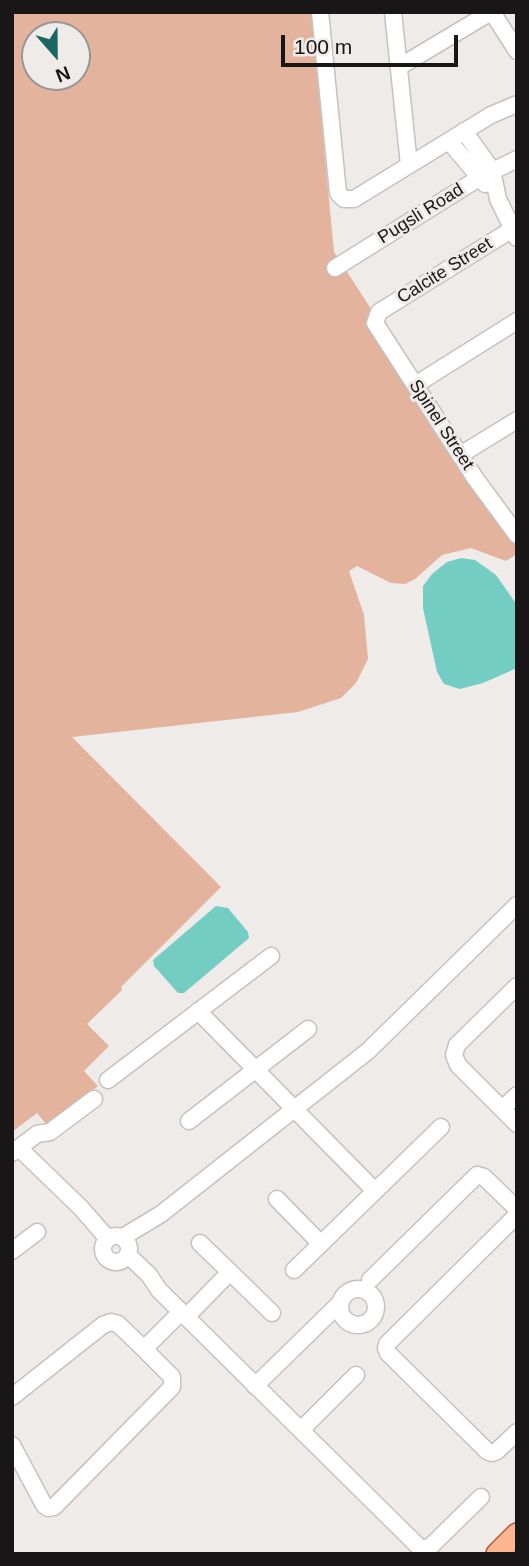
<!DOCTYPE html>
<html>
<head>
<meta charset="utf-8">
<style>
  body { margin:0 }
  #map { position:relative; width:529px; height:1566px; overflow:hidden; background:#eeebe9; font-family:Helvetica,sans-serif }
  canvas { display:block }
  .frame { position:absolute; inset:0; border:14px solid #181616; pointer-events:none }
  .north { position:absolute; left:21px; top:21px; width:70px; height:70px; box-sizing:border-box; background:#eeebe9; border:2px solid #989695; border-radius:50%; rotate:159deg; font-size:19px; font-weight:700; line-height:28px; text-align:center; color:#181616 }
  .north::after { content:''; display:block; margin:auto; width:24px; height:32px; background:#1b6660; clip-path:polygon(50% 0,100% 100%,50% 72%,0 100%) }
  .scale { position:absolute; left:281px; top:35px; width:177px; height:32px; box-sizing:border-box; border:4px solid #181616; border-top:0; padding-left:9px; font-size:21px; line-height:24px; white-space:nowrap; color:#181616; -webkit-text-stroke:5px #eeebe9; paint-order:stroke }
</style>
</head>
<body>
<div id="map">
<canvas width="529" height="1566"></canvas>
<div class="frame"></div>
<div class="north">N</div>
<div class="scale">100 m</div>
</div>
<script>
const c = document.querySelector('canvas').getContext('2d');
c.lineJoin = 'round';
function fillPath(path, color) {
  c.fillStyle = color;
  c.fill(path, 'evenodd');
}
function toPath(rows) {
  const path = new Path2D();
  for (const r of rows) {
    if (r.length === 3) {
      path.moveTo(r[0] + r[2], r[1]);
      path.arc(r[0], r[1], r[2], 0, 2 * Math.PI);
      continue;
    }
    path.moveTo(r[0], r[1]);
    for (let i = 2; i < r.length; i += 2) path.lineTo(r[i], r[i + 1]);
  }
  return path;
}
function stroke(path, color, width, dash) {
  c.strokeStyle = color;
  c.lineWidth = width;
  c.lineCap = dash ? 'butt' : 'round';
  c.setLineDash(dash || []);
  c.stroke(path);
}
function drawText(font, color, halo, rows, align = 'center') {
  c.font = font + ' Helvetica,sans-serif';
  c.lineWidth = 6;
  c.setLineDash([]);
  c.textBaseline = 'middle';
  c.strokeStyle = halo;
  c.fillStyle = color;
  for (const [text, x, y, turn = 0] of rows) {
    c.save();
    c.translate(x, y);
    c.rotate((+turn || 0) * Math.PI / 180);
    c.textAlign = isNaN(turn) ? turn : align;
    if (halo) c.strokeText(text, 0, 0);
    c.fillText(text, 0, 0);
    c.restore();
  }
}
const green = toPath([
  [12,12,311,12,334,252,517,532,517,554,506,561,471,548,442,555,415,579,405,584,391,583,357,566,349,571,364,615,368,659,356,683,341,698,298,712,72,737,221,887,121,987,122,990,87,1024,109,1046,84,1071,98,1086,47,1125,37,1113,12,1132],
  [35,35,77,35,77,77,35,77]
]);
const water = toPath([
  [461,558,475,560,496,575,517,605,517,668,483,683,460,689,444,684,437,672,423,608,423,586,432,574,447,562],
  [216,906,228,908,248,932,249,938,184,993,178,993,154,966,153,960]
]);
const stream = toPath([
  [126,12,131,12]
]);
const minor = toPath([
  [320,12,338,193,344,199,354,199,491,115,517,104],
  [393,12,409,165],
  [492,12,517,51],
  [399,67,491,12],
  [464,131,492,170,498,199,517,238],
  [449,141,485,184],
  [511,230,379,312,375,323,475,478,517,535],
  [335,268,479,178,517,159],
  [415,385,517,321],
  [460,455,517,420],
  [517,986,457,1045,454,1055,458,1065,517,1124],
  [198,1011,375,1191],
  [108,1080,271,956],
  [502,1109,517,1095],
  [189,1121,308,1029],
  [19,1148,81,1208,108,1239],
  [12,1153,37,1134,50,1132,94,1099],
  [277,1199,321,1244],
  [517,1215,387,1344,386,1348,388,1353,487,1451,492,1453,497,1451,517,1432],
  [116,1249,13],
  [123,1237,161,1214,368,1051,517,905],
  [200,1243,230,1272],
  [12,1251,37,1232],
  [129,1256,149,1275,159,1290,419,1547,424,1549,431,1546,481,1497],
  [294,1270,441,1127],
  [370,1280,477,1175,484,1177,517,1209],
  [358,1307,18],
  [186,1317,230,1272,272,1313],
  [255,1386,340,1303],
  [12,1397,103,1325,111,1322,118,1324,144,1349,181,1312],
  [301,1430,356,1375],
  [12,1445,44,1505,48,1508,54,1507,172,1387,172,1377,144,1349]
]);
const major = toPath([
  [497,1554,517,1534]
]);
const streetNames = [
  ["Pugsli Road",421,214,-32],
  ["Calcite Street",445,271,-32],
  ["Spinel Street",441,425,57]
];
fillPath(green, '#e3b39e');
fillPath(water, '#74cdc3');
stroke(stream, '#74cdc3', 3.5);
stroke(minor, '#c5c2c0', 19);
stroke(major, '#ae5c34', 24);
stroke(minor, '#fff', 16);
stroke(major, '#feb48f', 21);
drawText('18px', '#181616', '#eeebe9', streetNames);
</script>
</body>
</html>
